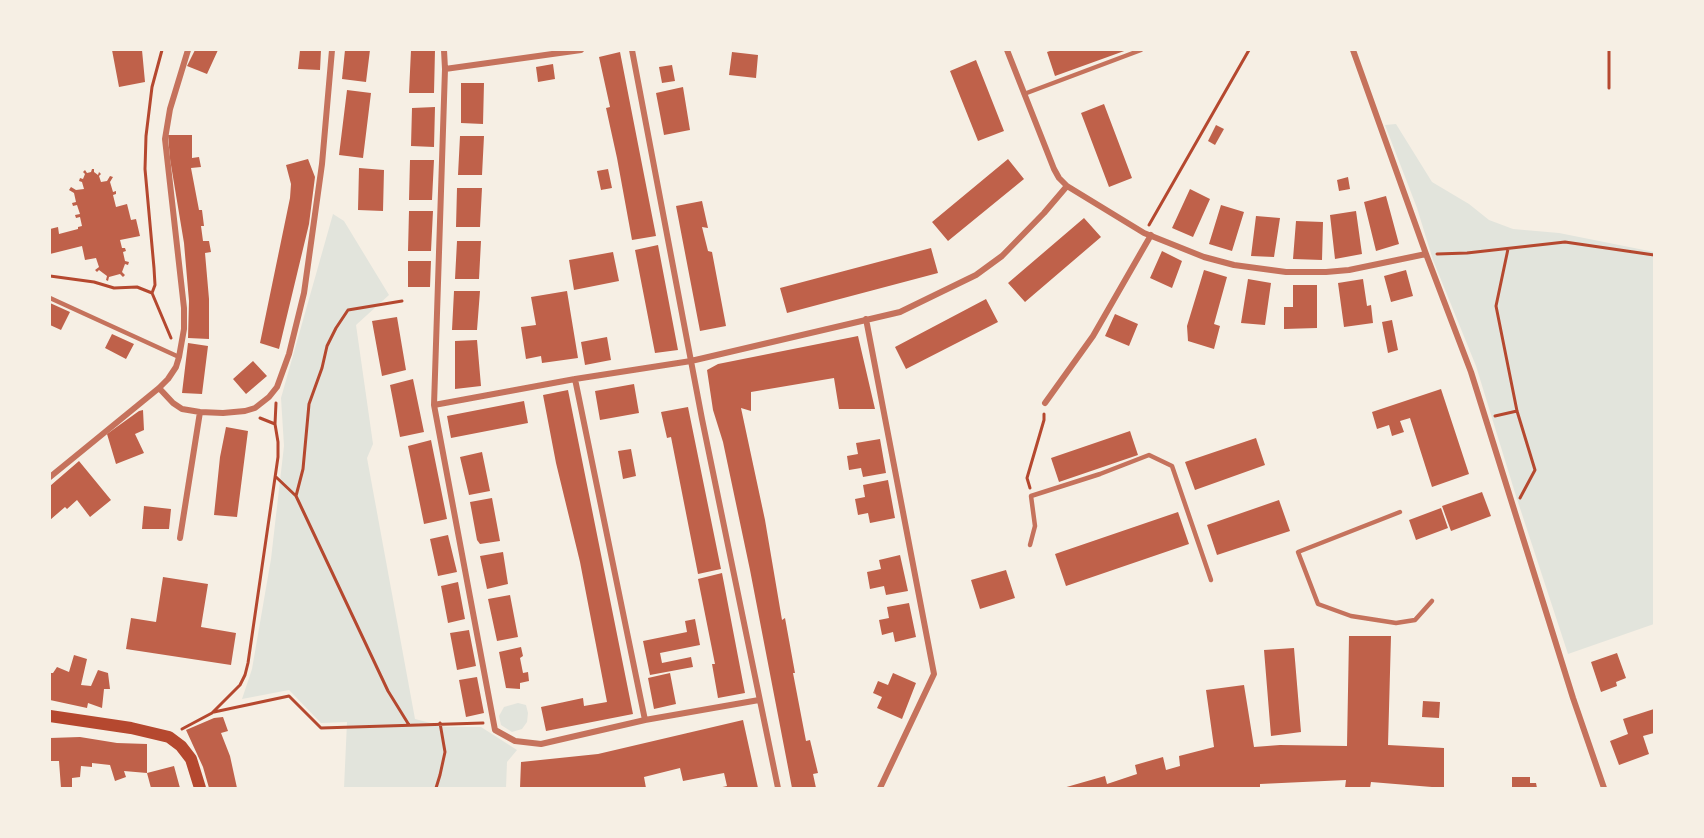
<!DOCTYPE html>
<html>
<head>
<meta charset="utf-8">
<style>
  body { margin:0 }
  #map { position:relative; width:1704px; height:838px; overflow:hidden; background:#f6efe4; font-family:Arial,sans-serif }
  canvas { display:block }
  .frame { position:absolute; inset:0; border:51px solid #f6efe4; pointer-events:none }
</style>
</head>
<body>
<div id="map">
<canvas width="1704" height="838"></canvas>
<div class="frame"></div>
</div>
<script>
const c = document.querySelector('canvas').getContext('2d');
c.lineJoin = 'round';
function fillPath(path, color) {
  c.fillStyle = color;
  c.fill(path, 'evenodd');
}
function toPath(rows) {
  const path = new Path2D();
  for (const r of rows) {
    path.moveTo(r[0], r[1]);
    for (let i = 2; i < r.length; i += 2) path.lineTo(r[i], r[i + 1]);
  }
  return path;
}
function stroke(path, color, width, dash) {
  c.strokeStyle = color;
  c.lineWidth = width;
  c.lineCap = dash ? 'butt' : 'round';
  c.setLineDash(dash || []);
  c.stroke(path);
}
const green = toPath([
  [1396,124,1432,182,1469,204,1489,220,1513,229,1559,233,1654,252,1654,624,1568,654,1516,496,1476,366,1433,260,1417,208,1385,125],
  [333,214,344,221,389,295,356,325,373,444,367,458,415,719,446,727,481,727,517,750,507,762,506,788,344,788,347,722,321,723,289,690,242,699,252,669,271,559,284,446,281,398],
  [518,703,526,705,528,713,527,722,522,729,512,732,501,725,499,716,504,707]
]);
const building = toPath([
  [112,50,142,50,145,82,119,87],
  [195,50,218,50,207,74,187,66],
  [300,50,321,50,320,70,298,69],
  [345,50,370,50,366,82,342,79],
  [411,50,435,50,434,93,409,93],
  [1053,50,1127,50,1055,76,1047,52],
  [620,52,656,236,632,240,617,158,606,108,610,107,599,57],
  [732,52,758,55,756,78,729,75],
  [976,60,1004,131,978,141,950,71],
  [553,64,555,79,538,82,536,67],
  [672,65,675,81,662,83,659,67],
  [461,83,484,83,483,124,461,123],
  [683,87,690,130,664,135,656,93],
  [347,90,371,93,363,158,339,155],
  [1104,104,1132,178,1109,187,1081,113],
  [435,107,434,147,411,146,412,108],
  [1216,125,1224,129,1215,145,1208,141],
  [168,135,192,135,192,158,199,157,201,167,191,168,199,210,202,210,204,226,201,226,203,241,209,241,211,252,205,253,209,299,209,339,188,338,189,301,184,243,170,159],
  [460,136,484,136,482,175,458,175],
  [308,159,315,177,309,224,279,349,260,343,290,198,291,184,286,165],
  [1008,159,1024,179,948,241,932,222],
  [410,160,434,160,432,200,409,200],
  [359,168,384,170,383,211,358,210],
  [92,169,94,169,94,172,98,175,99,172,101,174,99,176,101,182,107,181,110,176,113,177,110,182,113,192,116,191,116,194,113,195,116,207,127,204,131,220,136,219,140,236,120,240,122,248,125,248,126,251,123,252,125,261,129,262,128,265,125,264,122,272,125,275,123,277,120,274,109,277,108,281,106,280,107,276,99,270,97,272,95,270,99,267,96,258,85,260,82,246,50,254,50,229,58,227,59,234,78,229,78,227,82,226,80,217,76,218,75,215,80,214,77,205,73,206,72,203,76,202,74,193,69,190,71,187,76,190,84,189,82,182,79,181,80,178,83,179,85,174,83,172,85,170,87,173,91,172],
  [608,169,612,188,601,190,597,171],
  [1348,177,1350,189,1339,191,1337,180],
  [457,188,482,188,480,227,456,227],
  [1190,189,1210,199,1193,237,1172,228],
  [1386,196,1399,244,1376,251,1364,202],
  [702,201,708,228,702,227,708,251,712,252,726,326,700,331,676,206],
  [1221,205,1244,212,1232,251,1209,244],
  [409,211,433,211,431,251,408,251],
  [1356,211,1362,254,1335,259,1330,215],
  [1256,216,1280,218,1274,257,1251,256],
  [1084,218,1101,237,1025,302,1008,283],
  [1296,221,1323,222,1322,260,1293,259],
  [457,241,481,241,479,279,455,279],
  [658,245,678,350,655,353,635,250],
  [931,248,938,273,787,313,780,288],
  [1162,251,1182,261,1172,288,1150,278],
  [613,252,619,281,574,290,569,260],
  [408,261,431,261,430,287,408,287],
  [1204,270,1227,277,1214,324,1220,326,1214,349,1188,341,1187,326],
  [1406,270,1413,296,1391,302,1384,276],
  [1248,279,1271,283,1265,325,1241,323],
  [1363,279,1367,306,1371,305,1373,323,1344,327,1338,283],
  [1293,285,1317,285,1317,328,1284,329,1284,307,1293,307],
  [454,291,480,291,477,330,452,330],
  [567,291,578,358,542,363,541,356,526,359,521,327,536,325,531,297],
  [986,299,998,322,906,369,895,347],
  [50,303,70,312,61,330,50,325],
  [1115,314,1138,324,1129,346,1105,336],
  [397,317,406,370,382,376,372,321],
  [1392,320,1398,350,1388,353,1382,322],
  [112,334,134,344,126,359,105,348],
  [858,336,875,409,839,409,834,378,751,392,751,411,741,408,765,520,782,620,785,618,795,673,793,673,806,741,810,740,818,773,813,774,816,788,792,788,750,570,723,442,713,410,707,370,718,364],
  [607,337,611,360,585,365,581,342],
  [477,340,481,386,455,389,455,341],
  [188,343,208,346,202,394,182,393],
  [253,361,267,376,246,394,233,379],
  [413,379,424,432,400,437,390,385],
  [634,384,639,413,600,420,595,391],
  [1441,389,1469,474,1432,487,1410,418,1400,421,1404,432,1392,436,1389,425,1377,429,1372,412],
  [568,390,633,714,546,731,541,707,583,698,584,706,607,702,580,562,556,463,543,395],
  [524,401,528,423,451,438,447,416],
  [688,407,721,569,698,574,671,437,667,438,661,412],
  [143,410,144,430,135,434,144,453,116,464,107,434,139,411],
  [226,427,248,431,237,517,214,515,220,457],
  [1130,431,1138,455,1059,482,1051,458],
  [1256,438,1265,465,1195,490,1185,462],
  [880,439,886,473,863,477,861,468,849,470,847,456,858,454,856,443],
  [431,440,447,519,424,524,408,446],
  [631,449,636,476,623,479,618,451],
  [482,452,490,491,469,495,460,457],
  [79,461,111,500,90,517,77,500,67,509,65,507,50,520,50,486],
  [888,480,895,518,870,523,868,513,858,515,855,499,865,497,863,485],
  [1482,492,1491,516,1451,531,1442,506],
  [492,498,500,541,480,544,477,540,470,502],
  [1279,500,1290,531,1217,555,1207,525],
  [144,506,171,509,169,529,142,529],
  [1441,508,1448,528,1416,540,1409,520],
  [1178,512,1189,544,1066,586,1055,554],
  [448,535,457,572,438,576,430,539],
  [503,552,508,584,487,589,480,556],
  [900,555,908,591,886,595,884,586,870,589,867,572,881,569,879,560],
  [1006,570,1015,598,980,609,971,580],
  [722,573,745,693,718,698,712,664,715,664,698,579],
  [163,577,208,584,201,627,236,633,231,665,126,649,131,618,156,622],
  [458,582,465,619,448,623,441,586],
  [510,595,518,637,497,641,488,599],
  [909,603,916,637,895,642,893,632,882,635,879,620,889,618,887,607],
  [695,619,700,645,660,653,662,663,691,657,693,667,650,675,643,641,687,632,685,621],
  [469,630,476,666,457,670,450,633],
  [1349,636,1391,636,1388,745,1444,748,1444,788,1371,782,1370,788,1345,788,1346,780,1260,784,1260,788,1063,788,1105,776,1107,784,1137,774,1135,765,1163,757,1166,770,1180,766,1179,756,1214,747,1206,690,1244,685,1254,747,1280,745,1347,746],
  [521,647,523,656,520,658,523,673,528,672,529,681,520,683,520,689,506,688,499,652],
  [1294,648,1301,732,1271,736,1264,650],
  [1617,653,1626,678,1616,682,1617,686,1601,692,1591,662],
  [74,655,87,659,81,685,91,686,98,670,108,673,110,689,104,689,102,708,88,703,87,708,50,700,50,673,53,673,57,667,69,672],
  [670,673,676,704,654,709,648,678],
  [893,673,916,683,902,719,877,708,882,697,873,693,878,681,888,685],
  [477,677,484,713,466,717,459,680],
  [1423,701,1440,702,1439,718,1422,717],
  [1654,709,1654,733,1643,736,1649,754,1619,765,1610,741,1628,734,1623,719],
  [223,717,228,731,221,733,230,756,237,788,209,788,203,767,186,730,214,718],
  [743,720,758,788,718,788,727,786,724,773,683,781,680,768,644,777,646,788,520,788,521,762,598,754],
  [80,737,117,743,147,744,147,773,174,766,180,788,151,788,147,773,124,771,126,777,115,781,110,765,92,763,92,767,81,766,80,777,72,778,72,788,61,788,59,761,50,761,50,738],
  [1512,777,1530,777,1530,783,1536,783,1537,788,1512,788]
]);
const path = toPath([
  [1609,88,1609,50],
  [1149,225,1249,50],
  [1508,249,1496,306,1517,411,1535,470,1520,498],
  [1437,254,1467,253,1565,242,1654,255],
  [50,276,94,282,114,288,137,287,152,293,171,338],
  [152,293,155,285,154,268,145,169,146,136,152,87,162,50],
  [1495,416,1517,411],
  [260,418,275,424],
  [276,477,296,496,303,469,309,404,322,368,327,346,336,328,348,310,402,301],
  [1030,488,1027,478,1044,420,1044,414],
  [296,496,388,691,409,725],
  [214,712,289,696,321,728,483,723],
  [182,729,212,713,240,685,245,675,248,663,278,457,278,442,275,424,276,403],
  [436,788,440,775,445,752,440,723]
]);
const service = toPath([
  [1024,94,1141,50],
  [50,298,179,357],
  [1400,512,1298,552,1318,604,1351,616,1396,623,1415,620,1432,601],
  [1030,545,1035,526,1031,496,1100,474,1149,455,1172,466,1211,580]
]);
const minor = toPath([
  [444,50,445,69,434,405,495,730,515,741,541,744,645,720,759,700],
  [632,50,702,419,778,788],
  [1007,50,1054,169,1059,178,1067,186,1144,233,1204,257,1234,265,1286,272,1326,272,1349,270,1426,254],
  [1353,50,1426,254,1471,372,1573,698,1604,788],
  [445,69,581,50],
  [866,319,934,674,880,788],
  [575,379,645,720],
  [159,388,173,403,182,409,200,412,223,413,245,411,255,408,269,397,277,387,289,354,304,293,322,164,332,50],
  [1045,403,1093,336,1151,235],
  [434,405,575,379,691,361,900,312,976,275,1002,256,1044,213,1067,186],
  [50,477,159,388,168,379,176,367,179,357,184,329,184,308,165,139,170,109,188,50],
  [180,538,200,412]
]);
const secondary = toPath([
  [50,716,131,728,169,737,181,746,191,759,200,788]
]);
fillPath(green, '#e2e4dc');
fillPath(building, '#bf614a');
stroke(path, '#b5482f', 3);
stroke(service, '#c5725c', 4.5);
stroke(minor, '#c5725c', 6);
stroke(secondary, '#b5482f', 12);
</script>
</body>
</html>
